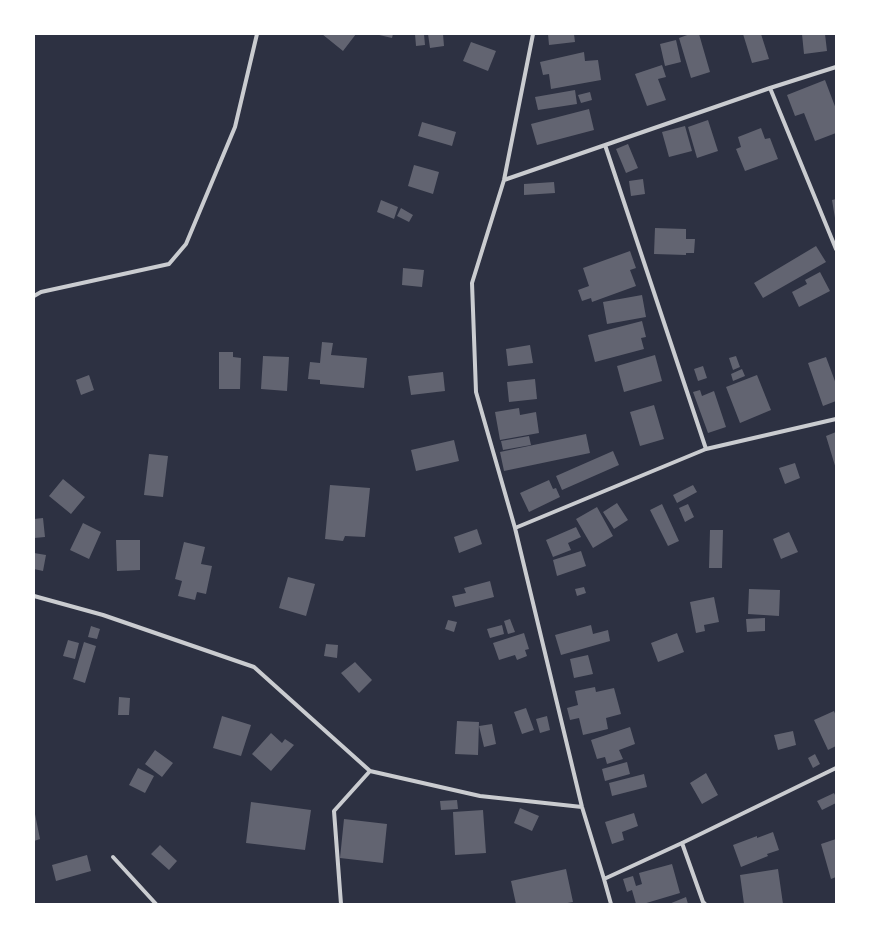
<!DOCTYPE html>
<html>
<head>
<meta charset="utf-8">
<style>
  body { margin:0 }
  #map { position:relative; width:870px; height:938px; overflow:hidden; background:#2d3142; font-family:Ubuntu,sans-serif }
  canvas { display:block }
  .frame { position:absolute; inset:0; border:35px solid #fff; pointer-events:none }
</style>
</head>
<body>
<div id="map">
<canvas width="870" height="938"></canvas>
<div class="frame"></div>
</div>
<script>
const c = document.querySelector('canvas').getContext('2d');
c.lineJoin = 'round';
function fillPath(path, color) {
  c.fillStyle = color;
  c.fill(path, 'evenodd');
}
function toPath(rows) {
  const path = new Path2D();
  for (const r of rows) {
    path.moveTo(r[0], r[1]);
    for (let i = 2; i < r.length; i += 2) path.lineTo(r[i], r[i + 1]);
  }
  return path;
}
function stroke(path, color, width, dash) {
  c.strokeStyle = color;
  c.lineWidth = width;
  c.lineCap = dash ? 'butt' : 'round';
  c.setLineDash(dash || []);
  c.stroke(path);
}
const building = toPath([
  [322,34,356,34,343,51],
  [375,34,393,34,392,38],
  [415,34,424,34,425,45,416,46],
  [428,34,443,34,444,46,430,48],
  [548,34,574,34,575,42,549,45],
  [690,34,699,34,710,72,691,78,679,38],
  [743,34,761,34,769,59,752,63],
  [802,34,825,34,827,51,804,54],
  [676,40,681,62,665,66,660,44],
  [471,42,496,51,488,71,463,61],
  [584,52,585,61,598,60,601,80,551,89,549,74,543,75,540,62],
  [662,65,666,77,658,79,666,100,647,106,635,74],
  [825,80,836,109,836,133,815,141,804,113,795,116,787,95],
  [575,90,577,104,538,110,535,97],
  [590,92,592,100,581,103,578,95],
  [589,109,594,130,537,145,531,124],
  [708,120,718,151,697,158,688,127],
  [422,122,456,132,452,146,418,136],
  [685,126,692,151,669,157,662,132],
  [761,128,765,139,770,138,778,159,745,171,736,149,741,147,738,137],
  [628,144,638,168,626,173,616,149],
  [414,165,439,172,433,194,408,186],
  [643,179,645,194,631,196,629,181],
  [554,182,555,193,524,195,524,184],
  [836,199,836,218,835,218,832,200],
  [381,200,398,207,394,219,377,212],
  [401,208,413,215,409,222,397,216],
  [655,228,686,229,686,239,695,239,694,253,686,253,686,255,654,254],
  [816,246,826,262,763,298,754,283],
  [630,251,636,268,630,270,636,286,592,302,591,298,582,301,578,290,589,286,583,268],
  [403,268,424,270,422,287,402,285],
  [820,272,830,291,799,307,792,292,807,284,805,280],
  [642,295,646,317,607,324,603,302],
  [642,321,646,337,641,338,644,349,595,362,588,335],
  [322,342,333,343,331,355,367,358,364,388,320,384,320,380,308,379,310,362,320,363],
  [530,345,533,363,508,366,506,349],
  [219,352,233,352,233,357,241,358,240,389,219,389],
  [655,355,662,381,624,392,617,366],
  [263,356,289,357,287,391,261,389],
  [736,356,740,367,733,370,729,358],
  [826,357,836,384,836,401,823,406,808,363],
  [703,366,707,378,698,381,694,369],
  [742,369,745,376,733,381,731,374],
  [443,372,445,391,411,395,408,376],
  [89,375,94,390,81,395,76,380],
  [757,375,771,410,740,423,726,387],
  [535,379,537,399,509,402,507,382],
  [700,390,702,396,714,391,726,427,708,433,693,392],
  [654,405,664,439,640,446,630,412],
  [519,408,520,415,536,412,539,433,500,440,495,412],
  [836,432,836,469,826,436],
  [586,434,590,453,504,471,500,452],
  [529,436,531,445,503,450,501,441],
  [454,440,459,461,416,471,411,450],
  [613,451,619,465,562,490,556,476],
  [149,454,168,456,163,497,144,495],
  [795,463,800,478,785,484,779,468],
  [63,479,85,497,71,514,49,496],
  [549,480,553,489,556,488,560,497,529,512,520,493],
  [330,485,370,488,365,537,345,536,343,541,325,539],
  [693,485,697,492,677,503,673,495],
  [617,503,628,520,614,529,603,512],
  [662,504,679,541,668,546,650,510],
  [688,504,694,517,685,522,679,508],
  [597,507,613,536,593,548,576,519],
  [43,518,45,537,34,538,34,519],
  [83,523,101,532,89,559,70,550],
  [576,527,581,537,568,543,571,550,553,557,546,540],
  [477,529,482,544,459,553,454,537],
  [710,530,723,530,722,568,709,568],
  [789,532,798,552,781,559,773,539],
  [116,540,140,540,140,570,117,571],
  [184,542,205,547,201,564,212,566,206,594,197,592,195,600,178,596,182,581,175,579],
  [581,551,586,566,557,576,553,560],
  [34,553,46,555,43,571,34,569],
  [288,577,315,584,306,616,279,608],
  [490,581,494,597,455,607,452,596,466,593,464,588],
  [584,587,586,593,577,596,575,589],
  [749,589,780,590,779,616,748,614],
  [714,597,719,622,704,625,705,631,696,633,690,602],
  [765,618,765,631,747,632,746,619],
  [510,619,515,632,508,634,504,621],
  [448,620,457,622,454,632,445,629],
  [502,625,504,634,490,638,487,629],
  [591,625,593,634,608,630,610,641,561,655,555,635],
  [91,626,100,629,97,639,88,637],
  [524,633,529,649,525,650,527,656,517,660,515,655,499,660,493,643],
  [677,633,684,652,658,662,651,643],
  [68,640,79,643,75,659,63,656],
  [84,642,96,646,85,683,73,679],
  [326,644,338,645,337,658,324,656],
  [588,655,593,674,574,678,570,659],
  [355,662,372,680,359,693,341,673],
  [595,687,596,692,614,688,621,714,606,718,608,729,583,735,579,718,570,720,567,708,578,705,575,691],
  [119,697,130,698,129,715,118,715],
  [526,708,534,730,522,734,514,712],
  [834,711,836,716,836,746,828,750,814,720],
  [222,716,251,725,241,756,213,748],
  [547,716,550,730,540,733,536,719],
  [457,721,479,722,478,755,455,754],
  [492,724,496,744,484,747,479,726],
  [630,727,635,744,619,750,623,759,607,764,605,757,597,759,591,740],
  [793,731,796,745,778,750,774,735],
  [271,733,282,743,285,739,294,745,271,771,252,754],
  [155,750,173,763,162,777,145,764],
  [815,754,820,764,813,768,808,758],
  [627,762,630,774,605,781,602,769],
  [138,768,154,776,145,793,129,785],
  [706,773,718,795,702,804,690,783],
  [644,774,647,787,612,796,609,783],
  [834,793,836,797,836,803,822,810,817,801],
  [457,800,458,809,441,810,440,801],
  [251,802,311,810,305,850,246,843],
  [520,808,539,816,532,831,514,823],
  [34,809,40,839,34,841],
  [483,810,486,853,455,855,453,812],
  [634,813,638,826,622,832,624,840,612,844,605,822],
  [344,819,387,824,383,863,340,858],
  [773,832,779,850,767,854,768,856,741,867,733,845,757,836,757,838],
  [836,839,836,877,831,879,821,844],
  [160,845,177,861,169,870,151,854],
  [87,855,91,871,56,881,52,865],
  [672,864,680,893,643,904,636,904,632,890,627,892,623,879,633,876,636,886,642,884,639,873],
  [566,869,573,902,562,904,516,904,511,881],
  [778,869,783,904,744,904,740,875],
  [686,897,688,904,669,904]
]);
const minor = toPath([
  [533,34,504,180,472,283,476,392,515,528,582,807,604,879,611,904],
  [770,88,836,249],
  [605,145,706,449],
  [504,180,770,88,836,67],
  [34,296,41,292,169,264,186,244,235,127,257,34],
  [515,528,706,449,836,419],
  [34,596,103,615,254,667,370,771,480,796,582,807],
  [682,843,703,902,705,904],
  [113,857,156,904],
  [604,879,682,843,836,768],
  [341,904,334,811,370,771]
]);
fillPath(building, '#626471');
stroke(minor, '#caccd0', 4);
</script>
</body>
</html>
